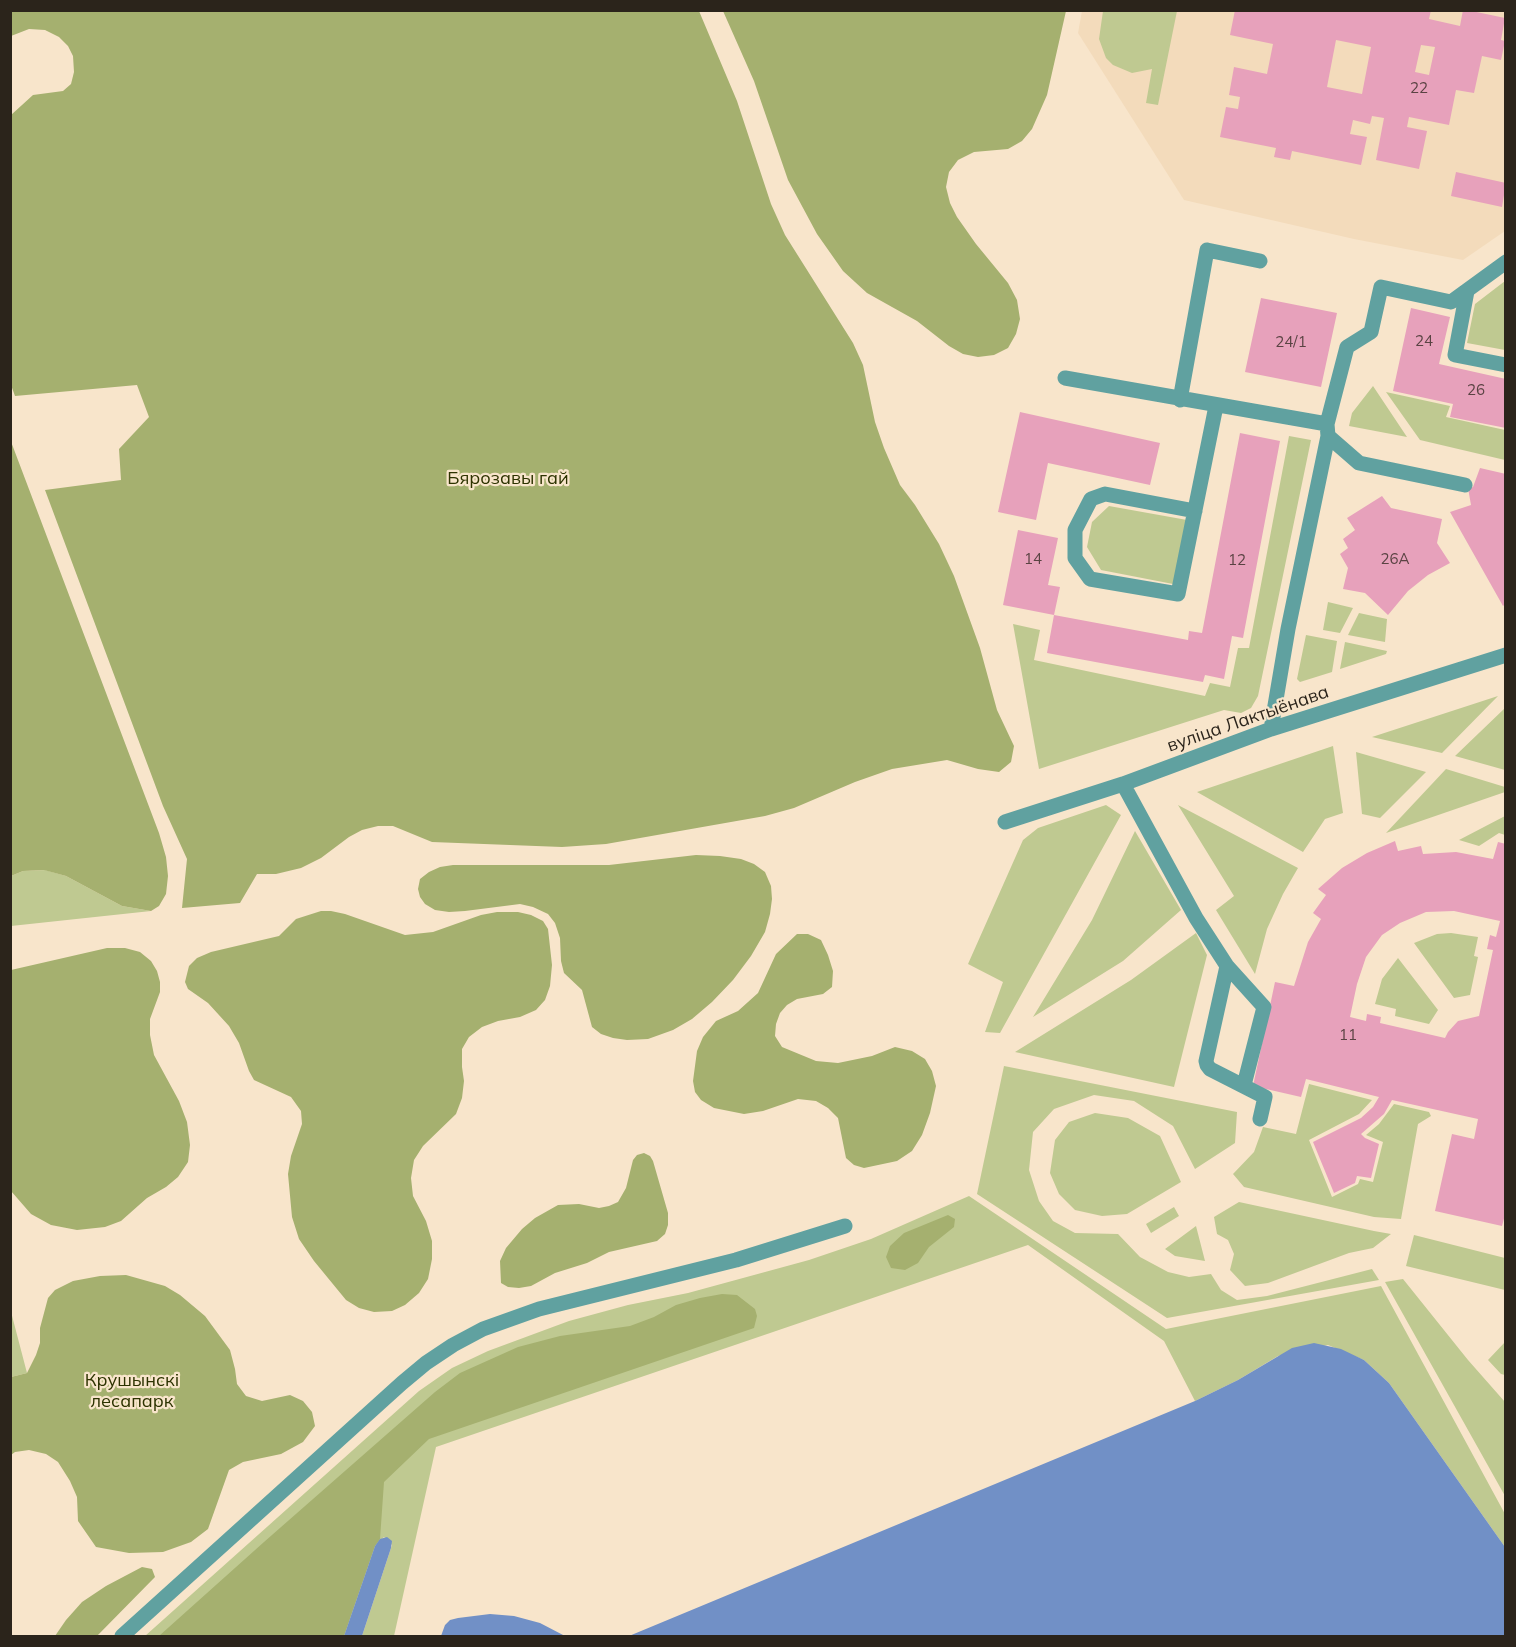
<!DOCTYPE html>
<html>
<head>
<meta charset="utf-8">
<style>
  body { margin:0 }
  #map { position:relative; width:1516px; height:1647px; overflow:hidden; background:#f8e5cb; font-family:Mulish,sans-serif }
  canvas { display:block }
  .frame { position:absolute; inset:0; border:12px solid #2b241b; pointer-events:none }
</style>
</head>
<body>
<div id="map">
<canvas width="1516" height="1647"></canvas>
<div class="frame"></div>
</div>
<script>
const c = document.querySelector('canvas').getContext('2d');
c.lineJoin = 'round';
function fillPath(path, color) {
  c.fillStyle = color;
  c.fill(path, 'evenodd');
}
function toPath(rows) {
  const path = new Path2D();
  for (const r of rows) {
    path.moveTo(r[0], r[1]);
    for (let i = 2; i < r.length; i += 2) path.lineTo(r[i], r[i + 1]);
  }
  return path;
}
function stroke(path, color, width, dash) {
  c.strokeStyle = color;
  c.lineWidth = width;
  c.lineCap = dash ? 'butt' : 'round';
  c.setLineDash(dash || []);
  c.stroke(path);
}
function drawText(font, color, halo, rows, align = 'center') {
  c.font = font + ' Mulish,sans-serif';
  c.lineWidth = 4.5;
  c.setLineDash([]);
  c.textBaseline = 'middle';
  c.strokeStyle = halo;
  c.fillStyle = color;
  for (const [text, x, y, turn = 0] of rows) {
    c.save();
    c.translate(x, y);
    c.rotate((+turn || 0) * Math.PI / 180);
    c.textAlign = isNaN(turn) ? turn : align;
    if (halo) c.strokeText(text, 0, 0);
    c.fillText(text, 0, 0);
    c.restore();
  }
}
const built = toPath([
  [1082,11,1505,11,1505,231,1463,260,1354,239,1184,200,1078,33]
]);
const green = toPath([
  [1103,11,1177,11,1158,105,1146,103,1152,69,1132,73,1113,65,1106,58,1099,39],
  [1505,281,1505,350,1467,343,1475,304],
  [1373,386,1407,437,1349,426,1352,413],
  [1386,392,1450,406,1446,417,1505,430,1505,460,1420,440],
  [1289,436,1311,440,1258,696,1251,708,1241,713,1224,710,1039,769,1013,624,1040,630,1034,660,1205,696,1210,683,1230,687,1238,648,1249,648],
  [1109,506,1187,520,1173,584,1101,570,1087,547,1092,522],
  [1328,602,1353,608,1340,633,1323,630],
  [1359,613,1387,619,1385,642,1348,635],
  [1306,635,1337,641,1332,672,1300,682,1297,679],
  [1345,642,1387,651,1386,654,1340,669],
  [1498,696,1442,753,1372,737],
  [1505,708,1505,770,1455,756],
  [1333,746,1343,813,1325,819,1303,852,1197,792],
  [1356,752,1426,772,1380,818,1362,814],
  [1446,769,1505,787,1505,792,1386,833],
  [1106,805,1121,815,1000,1033,985,1032,1003,982,968,964,1023,840,1038,828],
  [1178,805,1298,868,1283,894,1267,929,1255,974,1216,910,1234,896],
  [1505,816,1505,835,1499,833,1479,846,1459,840],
  [1135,831,1181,910,1123,961,1033,1017,1092,920],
  [45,870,66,876,122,906,151,911,11,926,11,876,23,871],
  [1196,933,1207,955,1174,1087,1015,1052,1131,980],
  [1451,933,1478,937,1474,956,1478,957,1470,995,1454,998,1414,943,1437,934],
  [1398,958,1438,1010,1429,1024,1395,1016,1396,1009,1375,1004,1382,979],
  [1004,1066,1237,1112,1235,1143,1195,1169,1173,1126,1134,1101,1094,1095,1054,1109,1033,1132,1029,1170,1039,1201,1053,1221,1075,1233,1118,1234,1140,1257,1168,1272,1189,1277,1211,1274,1221,1290,1237,1300,1267,1296,1372,1269,1379,1280,1167,1318,977,1194],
  [1309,1084,1372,1100,1359,1114,1309,1140,1332,1197,1358,1184,1360,1179,1373,1182,1383,1142,1366,1135,1379,1124,1394,1104,1429,1112,1431,1116,1418,1124,1401,1219,1374,1217,1244,1187,1233,1174,1254,1152,1263,1127,1296,1134],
  [1095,1113,1128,1118,1160,1136,1181,1182,1127,1214,1102,1216,1075,1210,1059,1194,1050,1173,1055,1140,1069,1122],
  [969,1196,1166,1329,1381,1286,1505,1514,1505,1547,1389,1383,1364,1360,1328,1345,1278,1356,1238,1380,1195,1401,1164,1341,1028,1245,436,1447,394,1636,362,1636,391,1548,392,1545,384,1537,375,1546,344,1636,145,1636,419,1391,452,1368,488,1351,569,1321,628,1305,688,1293,809,1260,871,1239],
  [1239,1202,1374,1231,1391,1234,1373,1248,1349,1253,1268,1283,1245,1286,1230,1270,1234,1254,1228,1240,1217,1234,1214,1217],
  [1174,1207,1179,1216,1151,1233,1146,1224],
  [1196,1226,1205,1261,1175,1256,1165,1249],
  [1414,1235,1505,1258,1505,1290,1406,1266],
  [1403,1279,1468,1360,1505,1402,1505,1496,1385,1282],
  [10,1308,27,1373,11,1377,10,1377],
  [1505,1342,1505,1375,1501,1374,1488,1360]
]);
const forest = toPath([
  [11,10,699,11,737,101,771,204,785,235,853,343,863,365,875,422,884,448,900,485,915,505,939,544,954,576,980,648,997,710,1014,746,1011,762,999,772,978,769,947,760,892,769,855,782,794,808,765,816,606,844,562,847,432,842,393,826,378,826,362,830,349,837,321,858,301,868,276,874,257,874,240,903,182,908,187,859,163,806,45,490,121,480,119,449,149,417,137,385,15,396,11,385,11,115,33,95,63,91,71,84,74,72,73,56,68,46,59,37,45,30,29,29,11,36],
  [723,11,1066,11,1047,95,1032,129,1022,141,1008,149,974,152,958,160,949,172,946,187,950,203,957,217,976,244,1008,283,1017,300,1020,319,1016,334,1008,348,994,355,978,357,963,354,949,346,917,321,867,293,843,271,817,234,788,180,754,81],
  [10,439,159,833,166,857,168,876,166,894,159,906,151,911,122,906,66,876,44,870,23,871,11,876],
  [696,855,720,856,741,859,754,864,765,872,771,886,772,899,770,914,765,932,751,956,733,980,712,1002,692,1019,673,1030,648,1039,627,1040,613,1038,601,1034,592,1027,582,990,564,973,561,961,560,938,555,923,548,914,533,907,520,904,465,911,449,912,435,910,425,904,420,897,418,889,420,879,429,872,440,867,453,865,609,865],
  [321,911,331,911,345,914,405,935,433,932,481,915,497,912,518,912,531,915,543,921,548,929,552,965,550,986,545,1000,536,1010,520,1017,498,1021,482,1027,469,1037,462,1049,462,1067,464,1081,462,1098,456,1114,423,1146,414,1160,411,1178,413,1196,426,1221,432,1241,432,1259,428,1279,419,1293,405,1305,392,1311,374,1312,359,1308,346,1300,314,1261,299,1239,292,1217,288,1174,291,1156,302,1124,301,1111,291,1097,254,1080,249,1071,239,1043,229,1026,208,1003,188,989,185,982,189,966,197,958,211,952,279,936,296,919],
  [797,934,808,934,821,940,828,955,833,971,832,987,823,994,797,999,787,1005,780,1013,776,1024,775,1036,782,1047,816,1061,838,1063,872,1056,895,1047,912,1051,925,1059,932,1071,936,1086,930,1113,922,1135,912,1151,897,1161,864,1168,854,1165,846,1158,838,1118,828,1108,816,1101,798,1099,763,1111,744,1114,714,1108,701,1100,695,1092,693,1081,697,1051,703,1037,716,1021,738,1011,758,993,776,954],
  [107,948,125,948,140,952,151,961,157,971,160,982,160,992,150,1019,150,1035,154,1055,179,1101,187,1122,190,1145,188,1162,178,1177,166,1187,147,1198,121,1221,105,1227,77,1230,51,1225,31,1214,11,1191,11,970],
  [644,1153,650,1156,653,1161,668,1213,668,1225,665,1234,657,1241,609,1252,587,1263,555,1273,531,1286,519,1288,508,1287,501,1283,500,1261,506,1248,522,1229,535,1218,558,1205,579,1204,599,1208,609,1206,618,1202,626,1188,633,1160,637,1155],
  [948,1215,955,1219,954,1227,929,1247,918,1263,905,1270,891,1268,886,1257,890,1246,904,1233],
  [126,1275,165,1286,180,1295,205,1316,230,1350,235,1369,237,1384,246,1396,262,1401,290,1395,303,1401,312,1412,315,1426,303,1442,281,1454,243,1462,229,1470,208,1529,191,1542,163,1552,129,1553,96,1547,78,1521,77,1497,70,1481,58,1462,46,1454,29,1450,15,1452,11,1455,11,1377,27,1373,36,1355,40,1343,40,1328,48,1298,55,1290,73,1281,100,1276],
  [722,1294,737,1295,755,1309,757,1316,754,1328,429,1439,384,1482,380,1539,375,1546,344,1636,159,1636,264,1542,435,1392,460,1373,518,1347,560,1336,630,1326,654,1317,676,1305,700,1298],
  [142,1567,152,1569,155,1577,97,1636,55,1636,66,1620,82,1602,106,1586]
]);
const water = toPath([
  [1314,1343,1341,1349,1364,1360,1389,1383,1505,1547,1505,1636,629,1636,1195,1401,1238,1380,1292,1348],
  [387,1537,392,1541,391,1548,362,1636,344,1636,375,1546,380,1539],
  [490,1614,514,1616,540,1623,565,1636,441,1636,445,1625,450,1620,458,1618]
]);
const building = toPath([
  [1235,10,1431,10,1429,19,1460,26,1463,10,1467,10,1505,18,1501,40,1505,41,1501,60,1482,56,1474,93,1456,90,1449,125,1409,117,1407,127,1427,131,1419,169,1376,160,1384,118,1372,116,1370,124,1353,120,1350,134,1367,137,1361,165,1292,151,1290,160,1274,157,1276,148,1220,137,1226,107,1238,109,1240,97,1229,95,1234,67,1267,74,1273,44,1230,35],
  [1336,40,1371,47,1362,94,1327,87],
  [1421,45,1435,47,1429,75,1415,72],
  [1456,172,1506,183,1502,207,1451,196],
  [1261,298,1337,313,1321,387,1245,372],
  [1411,308,1450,317,1439,364,1506,379,1506,428,1450,417,1453,404,1393,391],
  [1020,412,1160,443,1150,485,1048,463,1036,520,998,512],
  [1240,433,1280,441,1243,638,1232,636,1224,679,1205,675,1203,682,1047,653,1054,615,1188,640,1189,631,1202,633],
  [1480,468,1506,474,1506,603,1503,606,1450,512,1471,505,1468,488,1473,487],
  [1382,496,1391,508,1442,519,1437,543,1450,563,1428,575,1408,591,1388,615,1365,593,1343,589,1348,568,1340,554,1348,548,1343,539,1355,530,1347,518],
  [1018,530,1058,538,1048,585,1060,587,1054,615,1003,605],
  [1395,841,1398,851,1421,846,1423,854,1456,852,1493,859,1498,842,1506,844,1506,1211,1502,1226,1435,1211,1452,1134,1474,1139,1478,1119,1392,1100,1384,1114,1361,1134,1365,1138,1379,1144,1371,1178,1357,1176,1355,1183,1334,1193,1313,1142,1361,1118,1373,1107,1379,1097,1306,1079,1301,1097,1253,1086,1275,982,1294,986,1308,942,1321,919,1313,913,1326,895,1318,889,1342,868,1367,853],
  [1454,911,1500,921,1496,937,1490,935,1487,949,1493,950,1479,1016,1458,1021,1448,1032,1445,1038,1380,1023,1381,1017,1367,1014,1366,1021,1350,1017,1357,984,1366,957,1382,935,1400,923,1426,912]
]);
const minor = toPath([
  [1467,291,1455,355,1506,365],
  [1065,378,1327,424],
  [1180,400,1207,250,1260,261],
  [1328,436,1359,463,1465,485],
  [1195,511,1105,494,1091,499,1075,530,1075,558,1090,579,1178,594,1216,406],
  [1271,729,1288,629,1328,436,1327,424,1347,347,1371,332,1381,287,1451,302,1506,262],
  [1123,784,1196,918,1227,966,1206,1061,1207,1065,1210,1069,1265,1097,1260,1119],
  [1005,822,1123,784,1271,729,1506,655],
  [1227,966,1264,1007,1244,1085],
  [122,1636,402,1383,426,1363,453,1345,483,1329,539,1309,736,1260,845,1226]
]);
const numberNames = [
  ["22",1419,88],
  ["24",1424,341],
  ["24/1",1291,342],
  ["26",1476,390],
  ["14",1033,559],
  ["26А",1395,559],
  ["12",1237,560],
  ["11",1348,1035]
];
const parkNames = [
  ["Бярозавы гай",508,479],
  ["Крушынскі",132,1381],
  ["лесапарк",132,1402]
];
const streetNames = [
  ["вуліца Лактыёнава",1248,719,-19]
];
fillPath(built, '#f3dbbb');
fillPath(green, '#bfc991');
fillPath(forest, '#a5b06f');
fillPath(water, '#7190c6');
fillPath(building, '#e7a1bb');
stroke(minor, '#60a1a0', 15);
drawText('15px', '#5a4343', null, numberNames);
drawText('18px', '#2d3300', '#f8e5cb', parkNames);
drawText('18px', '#2b241b', '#f8e5cb', streetNames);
</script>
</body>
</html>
